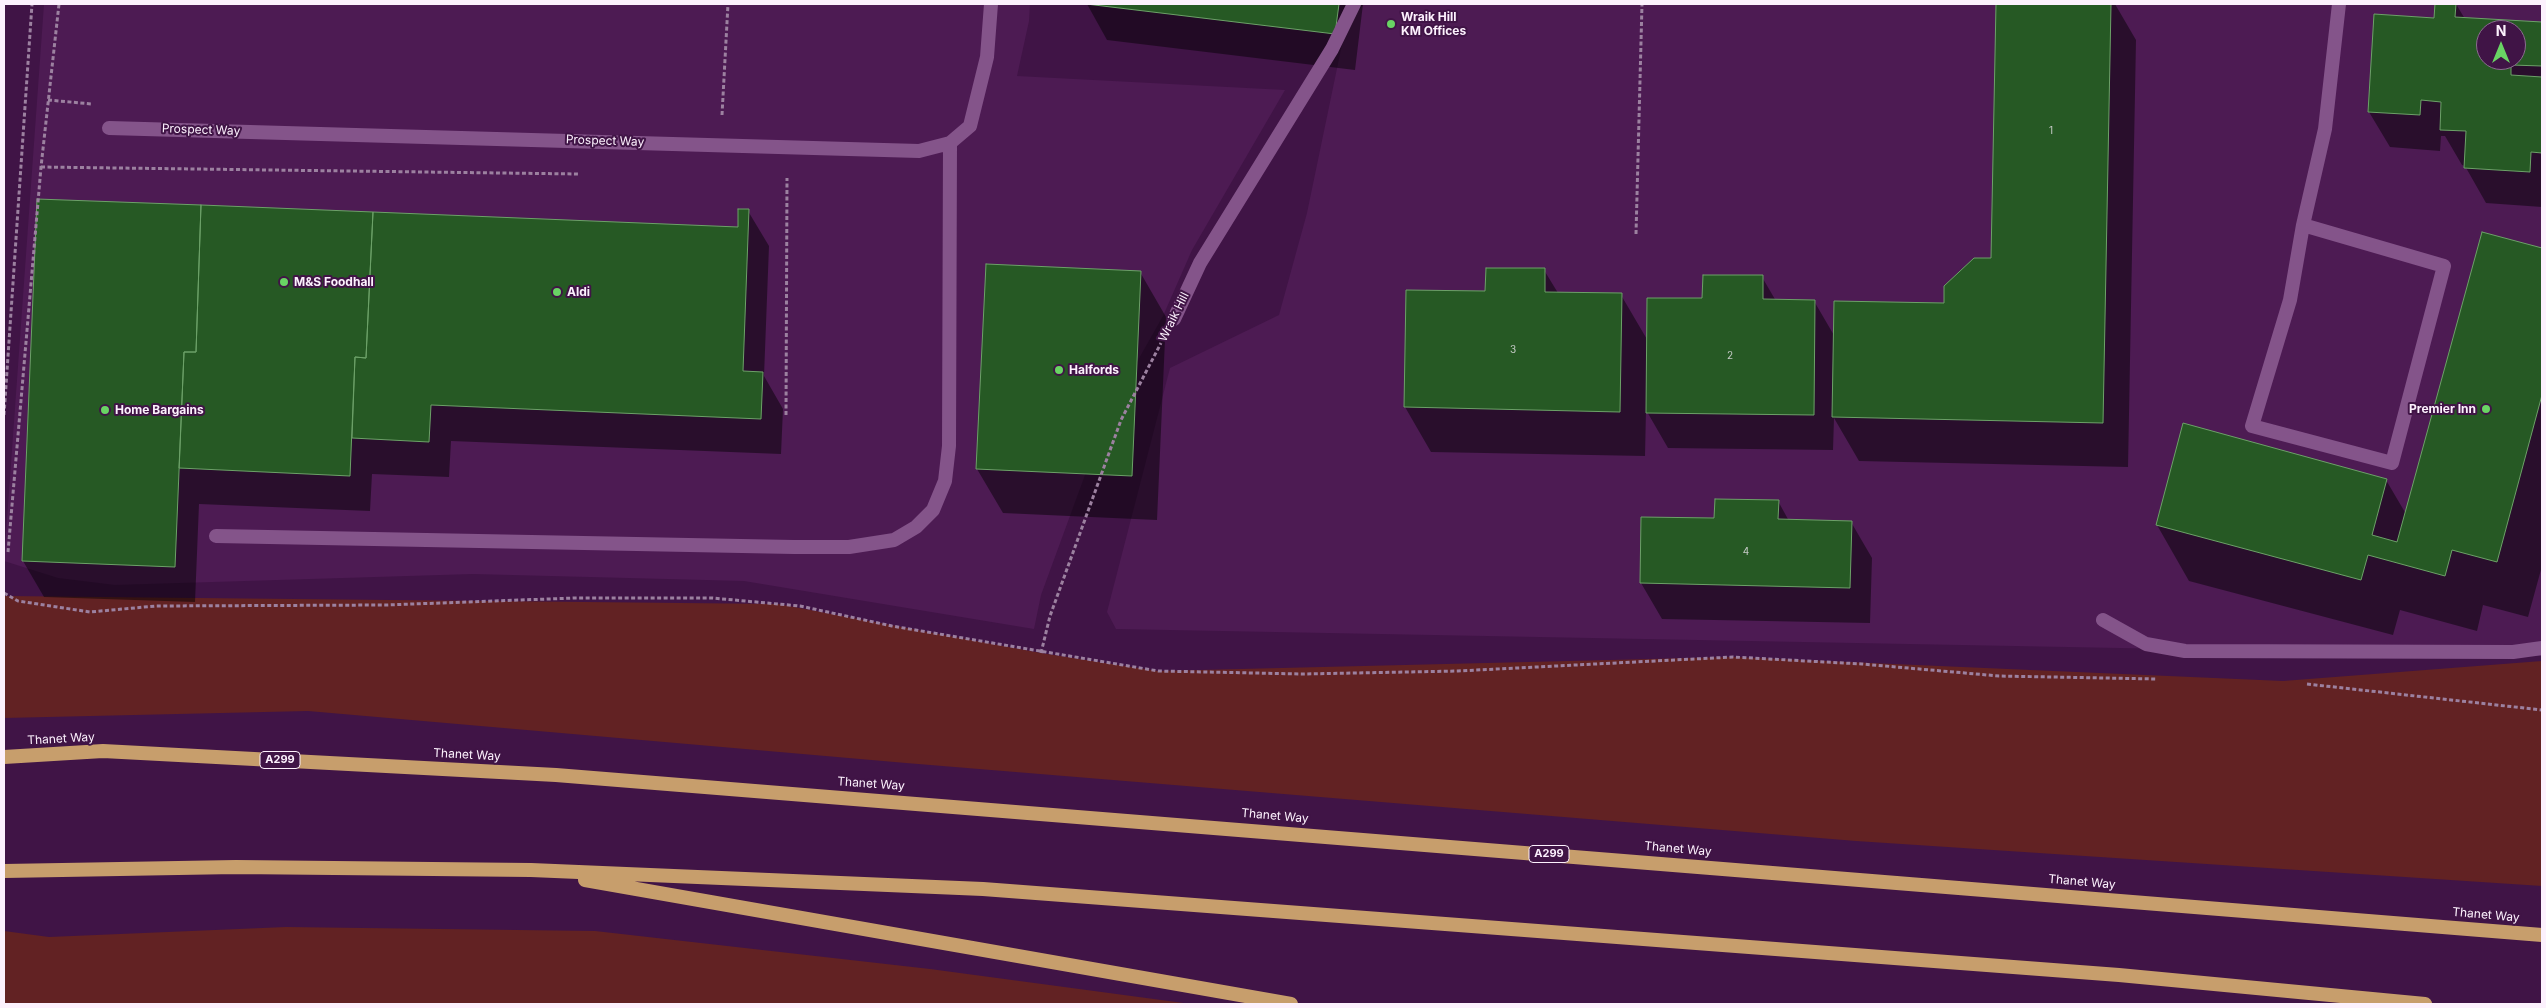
<!DOCTYPE html>
<html>
<head>
<meta charset="utf-8">
<style>
  body { margin:0 }
  #map { position:relative; width:2546px; height:1008px; overflow:hidden; background:#401446; font-family:Inter,sans-serif }
  canvas { display:block }
  .frame { position:absolute; inset:0; border:5px solid #fcf1fd; pointer-events:none }
  .north { position:absolute; left:2476px; top:20px; width:50px; height:50px; box-sizing:border-box; background:#401446; border:1px solid #8b6c8f; border-radius:50%; rotate:0deg; font-size:14px; font-weight:700; line-height:20px; text-align:center; color:#fcf1fd }
  .north::after { content:''; display:block; margin:auto; width:18px; height:22px; background:#69d464; clip-path:polygon(50% 0,100% 100%,50% 72%,0 100%) }
</style>
</head>
<body>
<div id="map">
<canvas width="2546" height="1008"></canvas>
<div class="frame"></div>
<div class="north">N</div>
</div>
<script>
const c = document.querySelector('canvas').getContext('2d');
c.lineJoin = 'round';
function fillPath(path, color) {
  c.fillStyle = color;
  c.fill(path, 'evenodd');
}
function toPath(rows) {
  const path = new Path2D();
  for (const r of rows) {
    path.moveTo(r[0], r[1]);
    for (let i = 2; i < r.length; i += 2) path.lineTo(r[i], r[i + 1]);
  }
  return path;
}
function stroke(path, color, width, dash) {
  c.strokeStyle = color;
  c.lineWidth = width;
  c.lineCap = dash ? 'butt' : 'round';
  c.setLineDash(dash || []);
  c.stroke(path);
}
function drawText(font, color, halo, rows, align = 'center') {
  c.font = font + ' Inter,sans-serif';
  c.lineWidth = 4;
  c.setLineDash([]);
  c.textBaseline = 'middle';
  c.strokeStyle = halo;
  c.fillStyle = color;
  for (const [text, x, y, turn = 0] of rows) {
    c.save();
    c.translate(x, y);
    c.rotate((+turn || 0) * Math.PI / 180);
    c.textAlign = isNaN(turn) ? turn : align;
    if (halo) c.strokeText(text, 0, 0);
    c.fillText(text, 0, 0);
    c.restore();
  }
}
const built = toPath([
  [44,4,1030,4,1029,21,1017,76,1285,90,1192,250,1163,316,1107,415,1041,595,1034,629,744,581,473,574,115,585,58,578,4,561],
  [1364,4,2542,4,2542,656,1116,629,1107,612,1170,368,1279,315,1307,213,1346,25],
  [2486,30,2516,30,2516,60,2486,60]
]);
const green = toPath([
  [4,596,778,604,1041,653,1158,671,1733,657,2283,681,2542,661,2542,886,1856,841,906,763,308,711,4,718],
  [286,927,595,931,930,969,1191,1004,4,1004,4,931,49,937]
]);
const shadow = toPath([
  [1087,4,1363,4,1355,70,1107,40],
  [1997,4,2115,4,2136,40,2128,467,1859,461,1834,418,1833,450,1668,448,1646,410,1645,456,1431,452,1405,407,1407,291,1487,293,1544,270,1558,293,1621,295,1648,341,1704,300,1762,277,1776,301,1814,301,1835,337,1945,305,1992,260],
  [2436,4,2456,4,2465,19,2542,23,2542,207,2486,203,2465,166,2462,165,2445,136,2441,136,2440,151,2390,147,2369,112,2435,19],
  [2486,30,2516,30,2516,60,2486,60],
  [38,200,739,229,748,211,769,246,764,376,783,409,781,454,451,441,449,477,372,474,370,511,199,504,195,602,44,597,23,561],
  [2483,233,2542,249,2542,566,2528,617,2483,605,2477,631,2400,610,2393,635,2189,581,2157,525,2386,480,2406,514],
  [1140,272,1166,317,1157,520,1003,513,977,469],
  [1778,501,1789,521,1851,522,1872,558,1870,623,1662,619,1641,583,1715,519]
]);
const building = toPath([
  [1086,4,1339,4,1335,34,1086,4],
  [1996,4,2111,4,2103,423,1832,417,1834,301,1944,303,1944,286,1974,258,1991,258,1996,4],
  [2435,4,2456,4,2455,17,2542,22,2542,66,2511,65,2511,75,2542,77,2542,153,2531,152,2530,172,2464,168,2466,131,2440,130,2441,102,2421,100,2420,115,2368,112,2374,14,2434,18,2435,4],
  [2486,30,2516,30,2516,60,2486,60,2486,30],
  [37,199,201,205,196,352,184,352,175,567,22,561,37,199],
  [201,205,373,212,366,358,355,357,350,476,179,468,184,352,196,352,201,205],
  [738,209,749,209,743,371,763,372,761,419,431,405,429,442,352,438,355,357,366,358,373,212,738,227,738,209],
  [2482,232,2542,248,2542,395,2497,562,2452,550,2445,576,2368,555,2361,580,2156,525,2183,423,2387,479,2372,535,2397,542,2482,232],
  [986,264,1141,271,1132,476,976,469,986,264],
  [1486,268,1545,268,1545,292,1622,293,1620,412,1404,407,1406,290,1485,291,1486,268],
  [1703,275,1763,275,1763,299,1815,300,1814,415,1646,413,1647,298,1702,298,1703,275],
  [1715,499,1779,500,1778,519,1852,521,1850,588,1640,583,1641,517,1714,518,1715,499]
]);
const path = toPath([
  [48,100,92,104],
  [722,115,728,4],
  [41,167,579,174],
  [1636,234,1642,4],
  [4,415,32,4],
  [786,415,787,178],
  [8,552,41,167,59,4],
  [4,593,18,601,90,612,156,606,386,605,575,598,712,598,800,606,892,626,1158,671,1302,674,1458,671,1733,657,1862,664,1999,676,2156,679],
  [1041,653,1050,616,1121,420,1161,343],
  [2307,684,2542,710]
]);
const service = toPath([
  [109,128,919,151,950,143,970,126,987,57,991,4],
  [2303,225,2444,266,2392,463,2252,426,2290,300,2303,225,2325,129,2339,4],
  [216,536,794,547,849,547,894,540,916,527,933,510,945,481,949,446,950,143],
  [2103,620,2146,644,2185,651,2513,652,2542,648]
]);
const minor = toPath([
  [1174,319,1200,263,1332,49,1354,4]
]);
const trunk = toPath([
  [4,757,103,751,556,775,2542,935],
  [4,871,236,867,531,870,983,889,2119,975,2425,1004],
  [585,880,1291,1004]
]);
const markers = [
  [1391,24,5,"#69d464"],
  [284,282,5,"#69d464"],
  [557,292,5,"#69d464"],
  [1059,370,5,"#69d464"],
  [2486,409,5,"#69d464"],
  [105,410,5,"#69d464"]
];
const numberNames = [
  ["1",2051,131],
  ["3",1513,350],
  ["2",1730,356],
  ["4",1746,552]
];
const shields = [
  [280,760,40],
  [1549,854,40]
];
const shieldNames = [
  ["A299",280,760],
  ["A299",1549,854]
];
const poiNames = [
  ["Wraik Hill",1401,17],
  ["KM Offices",1401,31],
  ["M&S Foodhall",294,282],
  ["Aldi",567,292],
  ["Halfords",1069,370],
  ["Premier Inn",2476,409,"right"],
  ["Home Bargains",115,410]
];
const streetNames = [
  ["Prospect Way",201,130,2],
  ["Prospect Way",605,141,2],
  ["Wraik Hill",1174,317,-64],
  ["Thanet Way",61,739,-3],
  ["Thanet Way",467,755,3],
  ["Thanet Way",871,784,4],
  ["Thanet Way",1275,816,5],
  ["Thanet Way",1678,849,5],
  ["Thanet Way",2082,882,5],
  ["Thanet Way",2486,915,5]
];
fillPath(built, '#4d1b53');
fillPath(green, '#622223');
fillPath(shadow, '#0007');
fillPath(building, '#265924');
stroke(building, '#6ca168', 1);
stroke(path, '#9c81a0', 3, [4, 2.5]);
stroke(service, '#84548a', 14);
stroke(minor, '#84548a', 14);
stroke(trunk, '#c79e6c', 14);
for (const [x, y, r, color] of markers) {
  const dot = new Path2D();
  dot.arc(x, y, r, 0, 2 * Math.PI);
  c.fillStyle = color;
  c.fill(dot);
  stroke(dot, '#401446', 2);
}
drawText('10px', '#c6cbc7', null, numberNames);
for (const [x, y, w] of shields) {
  const box = new Path2D();
  box.roundRect(x - w / 2, y - 8.5, w, 17, 4);
  c.fillStyle = '#401446';
  c.fill(box);
  stroke(box, '#fcf1fd', 1);
}
drawText('bold 11px', '#fcf1fd', null, shieldNames);
drawText('bold 12px', '#fcf1fd', '#401446', poiNames, 'left');
drawText('12px', '#fcf1fd', '#401446', streetNames);
</script>
</body>
</html>
